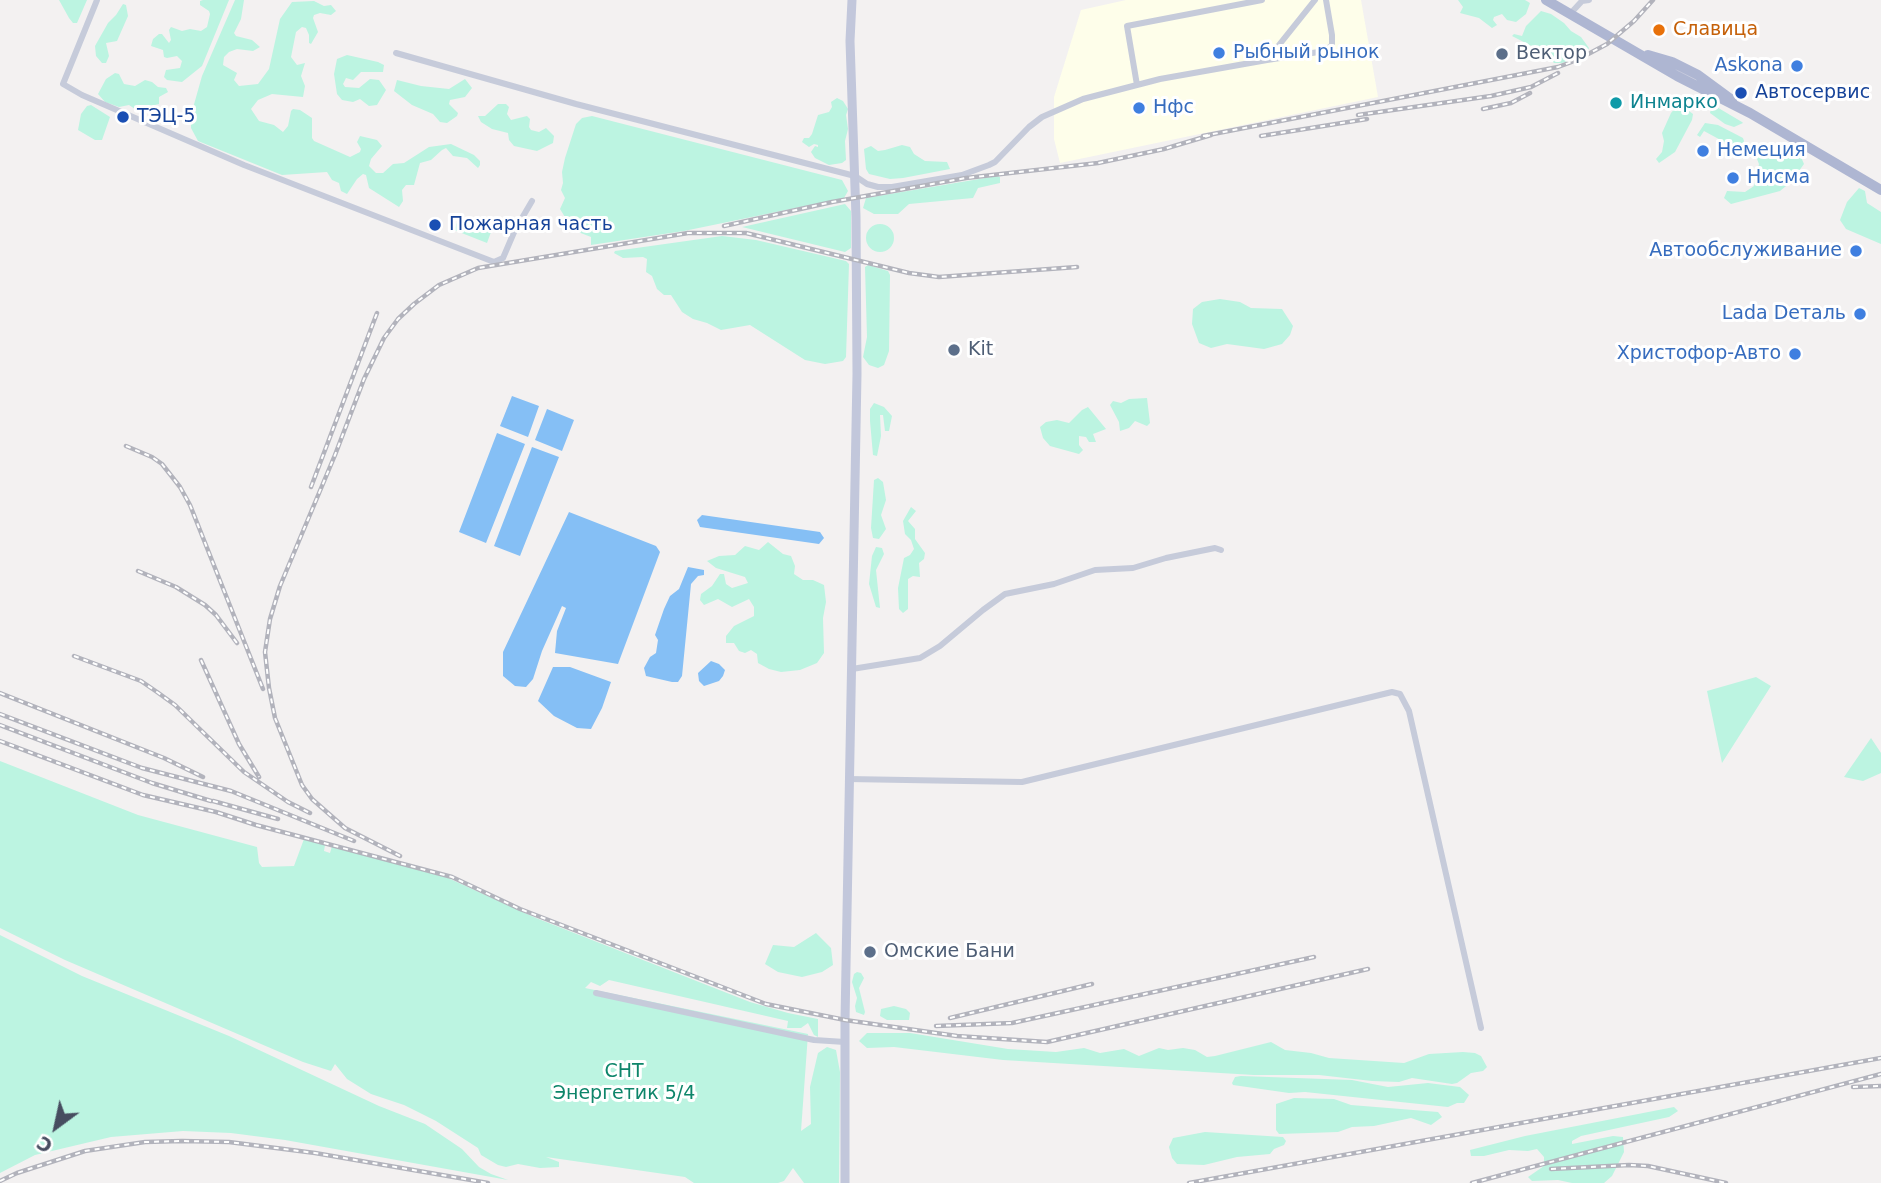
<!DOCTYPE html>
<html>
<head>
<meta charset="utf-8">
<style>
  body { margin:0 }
  #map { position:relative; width:1881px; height:1183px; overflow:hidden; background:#f3f1f1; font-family:"DejaVu Sans",sans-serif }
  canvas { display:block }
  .north { position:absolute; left:21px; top:1092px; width:70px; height:70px; -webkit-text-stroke:5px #fff; paint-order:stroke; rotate:213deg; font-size:19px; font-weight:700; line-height:28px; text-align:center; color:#474d60 }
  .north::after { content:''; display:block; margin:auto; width:24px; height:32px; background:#474d60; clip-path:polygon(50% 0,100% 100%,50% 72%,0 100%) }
</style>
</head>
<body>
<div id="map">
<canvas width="1881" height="1183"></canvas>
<div class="north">С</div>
</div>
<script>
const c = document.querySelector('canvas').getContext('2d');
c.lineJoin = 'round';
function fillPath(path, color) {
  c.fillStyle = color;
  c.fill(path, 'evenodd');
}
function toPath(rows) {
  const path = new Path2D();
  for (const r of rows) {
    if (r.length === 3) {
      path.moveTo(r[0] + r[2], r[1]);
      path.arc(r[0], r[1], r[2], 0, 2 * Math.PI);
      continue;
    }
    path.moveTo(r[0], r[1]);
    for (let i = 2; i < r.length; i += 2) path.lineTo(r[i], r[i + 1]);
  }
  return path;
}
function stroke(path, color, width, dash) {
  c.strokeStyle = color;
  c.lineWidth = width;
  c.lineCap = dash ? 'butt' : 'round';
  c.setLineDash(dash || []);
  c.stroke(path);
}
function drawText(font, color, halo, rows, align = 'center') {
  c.font = font + ' "DejaVu Sans",sans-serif';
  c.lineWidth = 6;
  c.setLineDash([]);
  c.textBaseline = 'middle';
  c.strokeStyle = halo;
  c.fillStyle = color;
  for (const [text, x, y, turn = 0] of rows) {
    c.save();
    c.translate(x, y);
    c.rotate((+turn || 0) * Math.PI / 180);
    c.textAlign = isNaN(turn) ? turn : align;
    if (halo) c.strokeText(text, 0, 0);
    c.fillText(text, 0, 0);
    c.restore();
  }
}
const commercial = toPath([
  [1126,0,1361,0,1378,97,1060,163,1054,139,1054,97,1081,10]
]);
const green = toPath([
  [59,0,87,0,77,23,73,23,69,18],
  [203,0,229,0,202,66,182,82,167,80,164,77,166,70,180,68,182,61,177,56,167,58,164,57,163,50,151,46,153,39,159,34,162,34,169,43,171,40,169,30,171,27,182,31,190,29,201,31,207,27,210,14,209,11,200,5,200,1],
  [235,0,244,0,241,19,234,33,236,36,252,40,260,47,253,51,237,49,229,52,224,57,223,65,237,73,234,80,239,86,258,84,269,69,280,19,292,2,314,1,324,6,331,5,336,11,331,15,320,13,314,15,313,18,318,32,311,44,309,43,309,35,306,28,302,27,296,32,291,57,297,65,305,63,301,76,305,86,303,97,272,94,258,100,251,109,259,121,274,125,283,132,288,126,291,111,293,109,300,110,312,118,312,138,314,141,350,157,360,152,361,149,357,142,360,136,377,140,382,146,371,159,369,166,376,173,383,173,393,164,404,163,429,147,451,144,474,155,480,161,480,165,478,168,467,158,453,156,446,148,442,150,431,160,420,163,414,185,406,185,402,190,403,201,399,207,369,188,366,175,363,174,357,179,347,194,341,191,339,183,332,180,327,172,282,175,198,141,191,128,191,115,202,76],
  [1458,0,1525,0,1530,3,1526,14,1516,22,1507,20,1502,14,1494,17,1493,20,1497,25,1492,28,1479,18,1460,13,1463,7],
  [123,4,126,5,128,16,117,41,106,43,109,56,106,63,102,63,96,56,95,46,108,23,116,15],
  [1541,11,1551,14,1564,23,1571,31,1581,37,1589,48,1587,51,1581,56,1562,63,1554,63,1545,53,1512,36,1514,34,1522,36,1526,26],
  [347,55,378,62,384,65,383,72,361,72,353,80,346,78,343,84,345,87,359,88,370,79,379,80,386,90,377,105,369,106,360,99,353,102,342,100,337,94,334,74,337,59],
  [115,73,119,74,124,84,135,86,145,80,152,82,158,87,166,88,168,92,159,97,159,104,151,106,144,113,141,113,129,105,119,107,105,102,98,94,106,79],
  [465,79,472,88,465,97,450,100,449,104,458,113,457,116,447,123,440,122,433,114,412,105,394,91,397,80,421,86,449,89],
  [837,98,843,101,848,109,846,115,848,129,845,141,846,160,842,163,829,165,815,158,811,152,815,146,818,147,818,145,814,144,809,147,802,142,804,138,809,138,812,134,818,115,829,112,832,107,831,102],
  [498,104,506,104,509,107,507,114,511,120,527,116,530,119,529,127,531,130,539,132,546,128,554,136,553,143,537,151,514,146,509,140,508,133,492,129,481,122,478,116,485,116],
  [91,105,110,117,102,140,95,140,78,130,81,114,87,106],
  [1682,106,1693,114,1692,120,1675,152,1659,163,1656,159,1662,152,1664,141,1662,133,1671,113,1676,107],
  [1715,106,1742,122,1743,123,1734,127,1725,124,1710,113,1711,109],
  [592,116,842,180,848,191,844,198,684,231,591,245,591,237,573,230,560,209,565,198,561,190,563,183,562,172,565,158,576,124,582,118],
  [1705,123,1718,125,1743,138,1744,141,1741,148,1739,150,1704,131,1700,137,1697,135],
  [1746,143,1766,149,1788,151,1801,157,1804,164,1791,182,1780,191,1731,204,1724,198,1727,191,1745,192,1754,186,1756,178,1759,164,1757,159,1745,149],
  [902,145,910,147,914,154,925,161,947,162,950,169,903,178,890,179,869,174,866,169,864,149,871,146,878,151,885,150],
  [997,176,1000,177,1000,183,978,188,973,198,909,204,898,214,874,214,863,208,866,198],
  [1859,188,1865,191,1867,203,1881,212,1881,244,1846,229,1840,220,1847,202],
  [845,204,851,211,851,248,845,252,742,227],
  [458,220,491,232,487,243,454,230],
  [880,238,14],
  [722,236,756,240,846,261,849,264,846,357,843,361,825,364,805,360,750,325,721,330,707,323,693,319,682,312,671,295,664,295,657,289,652,276,646,272,647,259,643,257,623,258,614,253,615,251],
  [868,265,888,271,890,275,889,351,884,365,878,368,869,365,863,357,867,337,865,267],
  [1220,299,1240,302,1251,308,1282,309,1293,326,1290,335,1282,344,1264,349,1227,344,1211,348,1199,343,1192,324,1193,309,1202,302],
  [1147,398,1150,423,1147,426,1135,421,1129,428,1120,431,1119,422,1110,405,1113,401,1121,403,1129,399],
  [874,403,884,407,892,416,889,431,885,431,883,415,880,415,881,436,877,456,873,455,870,421,870,409],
  [1088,407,1106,429,1093,434,1096,442,1089,442,1086,437,1079,436,1079,445,1083,450,1079,454,1050,446,1043,438,1040,427,1046,422,1057,420,1069,423,1082,410],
  [878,478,883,482,886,500,881,515,886,529,879,539,873,538,871,528,874,480],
  [911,507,916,511,908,521,915,529,915,539,925,553,924,559,919,563,920,577,913,576,908,579,908,609,903,613,899,609,898,588,904,558,910,555,914,549,911,540,905,534,903,521],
  [768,542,783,554,791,556,795,566,794,574,803,580,813,580,824,585,826,602,823,618,824,653,817,663,800,670,781,672,769,669,758,663,757,654,751,650,745,653,739,651,734,643,726,643,726,636,734,626,754,616,754,607,749,599,732,607,718,599,704,605,700,600,701,594,712,586,720,574,724,574,726,584,732,588,748,583,745,577,716,568,707,561,719,556,735,555,745,546,759,550],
  [876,547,882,548,884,554,876,570,880,608,876,607,869,584,872,556],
  [1756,677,1771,686,1722,763,1707,691],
  [1871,738,1881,753,1881,773,1863,781,1844,777],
  [0,761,138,815,257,847,259,863,262,867,294,866,304,839,325,845,324,851,330,853,332,846,448,878,536,918,750,1002,788,1013,818,1019,818,1037,814,1035,808,1023,801,1028,787,1028,788,1021,609,980,600,986,591,982,585,988,808,1034,801,1131,811,1124,810,1087,818,1053,827,1047,836,1050,840,1072,839,1183,804,1183,793,1168,784,1181,778,1183,694,1183,685,1177,546,1157,559,1162,559,1167,540,1168,518,1164,506,1167,498,1165,481,1155,478,1148,436,1121,404,1105,371,1094,347,1079,335,1064,331,1071,303,1062,65,960,0,928],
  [816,933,831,948,833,965,822,972,802,977,778,972,765,964,773,945,794,947],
  [0,935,82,976,229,1036,379,1106,425,1124,462,1149,479,1167,491,1174,508,1180,285,1140,231,1133,183,1131,111,1137,35,1155,0,1173],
  [857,972,861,973,864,978,859,988,865,1012,864,1015,856,1012,855,1006,857,998,852,982,854,974],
  [894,1006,906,1009,910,1013,909,1020,887,1020,880,1016,881,1009],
  [867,1033,910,1033,1008,1049,1056,1052,1084,1048,1100,1053,1124,1049,1139,1056,1159,1048,1168,1050,1183,1048,1195,1050,1207,1057,1215,1056,1271,1042,1285,1050,1311,1053,1329,1058,1404,1063,1429,1054,1463,1052,1475,1053,1481,1056,1487,1067,1483,1071,1471,1073,1457,1083,1452,1084,1412,1078,1399,1082,1372,1081,1319,1075,1254,1075,1003,1060,894,1047,867,1048,859,1041],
  [1241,1076,1352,1080,1388,1087,1428,1083,1460,1087,1469,1095,1464,1103,1457,1103,1448,1107,1305,1092,1289,1093,1233,1085,1232,1083,1235,1077],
  [1294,1098,1334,1099,1351,1105,1438,1112,1442,1117,1431,1125,1411,1118,1374,1126,1352,1127,1338,1132,1279,1134,1276,1130,1276,1104],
  [1674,1107,1678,1111,1669,1117,1581,1136,1572,1141,1572,1144,1613,1136,1623,1137,1624,1152,1612,1176,1604,1183,1572,1183,1558,1180,1532,1181,1528,1177,1544,1166,1544,1157,1537,1149,1528,1151,1509,1150,1484,1156,1471,1156,1470,1150,1525,1136],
  [1205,1132,1283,1137,1286,1141,1284,1145,1274,1149,1270,1154,1237,1157,1204,1165,1177,1164,1172,1158,1169,1147,1173,1138]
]);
const water = toPath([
  [512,396,539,406,528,437,500,426],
  [547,409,574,420,562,451,535,440],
  [497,433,525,444,486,543,459,532],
  [532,447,559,457,520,556,494,546],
  [569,512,656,546,660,552,618,664,555,653,557,631,566,608,562,606,542,651,533,679,526,687,515,686,503,676,503,652],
  [702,515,820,532,824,538,819,544,700,527,697,520],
  [688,567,704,570,704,575,698,576,691,584,682,676,678,682,672,682,646,676,644,668,650,657,656,653,658,640,655,635,664,609,670,596,679,589],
  [711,661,719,664,725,670,723,676,719,681,704,686,699,681,698,673],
  [553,667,570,667,611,682,602,708,591,729,577,728,554,716,538,701]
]);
const street = toPath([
  [97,0,63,84,82,95,244,165,494,262,503,258,515,230,532,201],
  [1570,14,1582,1,1589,0],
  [396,53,576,104,855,176,867,184,878,187,892,187,962,175,989,165,995,162,1029,127,1042,117,1083,99,1160,79,1267,60,1315,0],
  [1267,60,1325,51,1332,45,1332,35,1326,0],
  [1137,85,1127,26,1262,0],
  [852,669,920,658,940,646,983,610,1005,594,1054,584,1095,570,1133,568,1166,558,1215,548,1221,550],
  [848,779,1022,782,1392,692,1400,694,1409,711,1481,1028],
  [596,993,814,1040,845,1042]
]);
const secondary = toPath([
  [845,1183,845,1020,857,374,856,217,850,41,852,0]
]);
const primary = toPath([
  [1546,0,1677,76,1750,113,1881,190],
  [1648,55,1672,62,1698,75,1732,100]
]);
const rail = toPath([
  [1483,109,1511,103,1530,93],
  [1358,115,1491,96,1531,87,1558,73],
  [1203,136,1558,67,1577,60,1607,44,1634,21,1653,0],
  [1261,136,1367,119],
  [724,226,832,202,966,178,1098,163,1164,149,1211,135],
  [126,446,152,457,162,464,180,487,190,505,263,689],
  [311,487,377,313],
  [138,571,176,587,205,605,216,615,237,643],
  [74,656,141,681,157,692,175,705,244,772,288,802,310,813],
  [201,660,239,744,259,777],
  [0,693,164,758,203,777],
  [0,714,142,768,231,791,354,841],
  [0,725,152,783,211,801],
  [0,741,143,795,216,812,256,825,452,877,520,909,766,1004,845,1020,957,1036,1047,1042,1368,969],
  [213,801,278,819],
  [400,856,345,828,312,799,302,785,275,718,269,688,265,652,270,619,280,586,335,455,364,379,384,338,398,319,414,304,439,285,478,268,688,233,746,233,909,273,939,277,1077,267],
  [950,1018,1092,984],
  [936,1026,1012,1023,1314,957],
  [1853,1087,1881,1086],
  [1551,1169,1629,1165,1648,1166,1726,1183],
  [0,1181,17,1173,85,1151,145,1142,182,1141,229,1142,315,1153,488,1183],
  [1189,1183,1881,1058],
  [1472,1183,1881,1074]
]);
const markers = [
  [1659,30,7,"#e8710a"],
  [1219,53,7,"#3f7fe0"],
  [1502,54,7,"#5c6f8a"],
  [1797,66,7,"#3f7fe0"],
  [1741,93,7,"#1a4fb4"],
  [1616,103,7,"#0f9aa8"],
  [1139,108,7,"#3f7fe0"],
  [123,117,7,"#1a4fb4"],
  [1703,151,7,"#3f7fe0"],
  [1733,178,7,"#3f7fe0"],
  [435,225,7,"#1a4fb4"],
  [1856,251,7,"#3f7fe0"],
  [1860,314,7,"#3f7fe0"],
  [954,350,7,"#5c6f8a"],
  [1795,354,7,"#3f7fe0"],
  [870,952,7,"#5c6f8a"]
];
const foodNames = [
  ["Славица",1673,30]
];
const shopNames = [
  ["Рыбный рынок",1233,53],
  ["Askona",1783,66,"right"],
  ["Нфс",1153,108],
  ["Немеция",1717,151],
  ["Нисма",1747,178],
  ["Автообслуживание",1842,251,"right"],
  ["Lada Dеталь",1846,314,"right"],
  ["Христофор-Авто",1781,354,"right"]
];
const serviceNames = [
  ["Вектор",1516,54],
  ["Kit",968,350],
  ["Омские Бани",884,952]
];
const transitNames = [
  ["Автосервис",1755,93],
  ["ТЭЦ-5",137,117],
  ["Пожарная часть",449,225]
];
const cultureNames = [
  ["Инмарко",1630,103]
];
const parkNames = [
  ["СНТ",624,1072],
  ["Энергетик 5/4",624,1094]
];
fillPath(commercial, '#fefeea');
fillPath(green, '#bcf4e1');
fillPath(water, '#85bff5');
stroke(street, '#c6cbda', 6);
stroke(secondary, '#c2c7db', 9);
stroke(primary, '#aeb6d2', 10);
stroke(rail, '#b2b3bc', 4.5);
stroke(rail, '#fff', 2, [5]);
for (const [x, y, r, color] of markers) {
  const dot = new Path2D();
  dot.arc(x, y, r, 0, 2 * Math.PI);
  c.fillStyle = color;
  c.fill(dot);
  stroke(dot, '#fff', 2.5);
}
drawText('19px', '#c56008', '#fff', foodNames, 'left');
drawText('19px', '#366cbe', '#fff', shopNames, 'left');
drawText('19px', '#4e5e75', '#fff', serviceNames, 'left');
drawText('19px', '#164399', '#fff', transitNames, 'left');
drawText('19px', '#0d838f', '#fff', cultureNames, 'left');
drawText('19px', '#0e856a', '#fff', parkNames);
</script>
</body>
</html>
